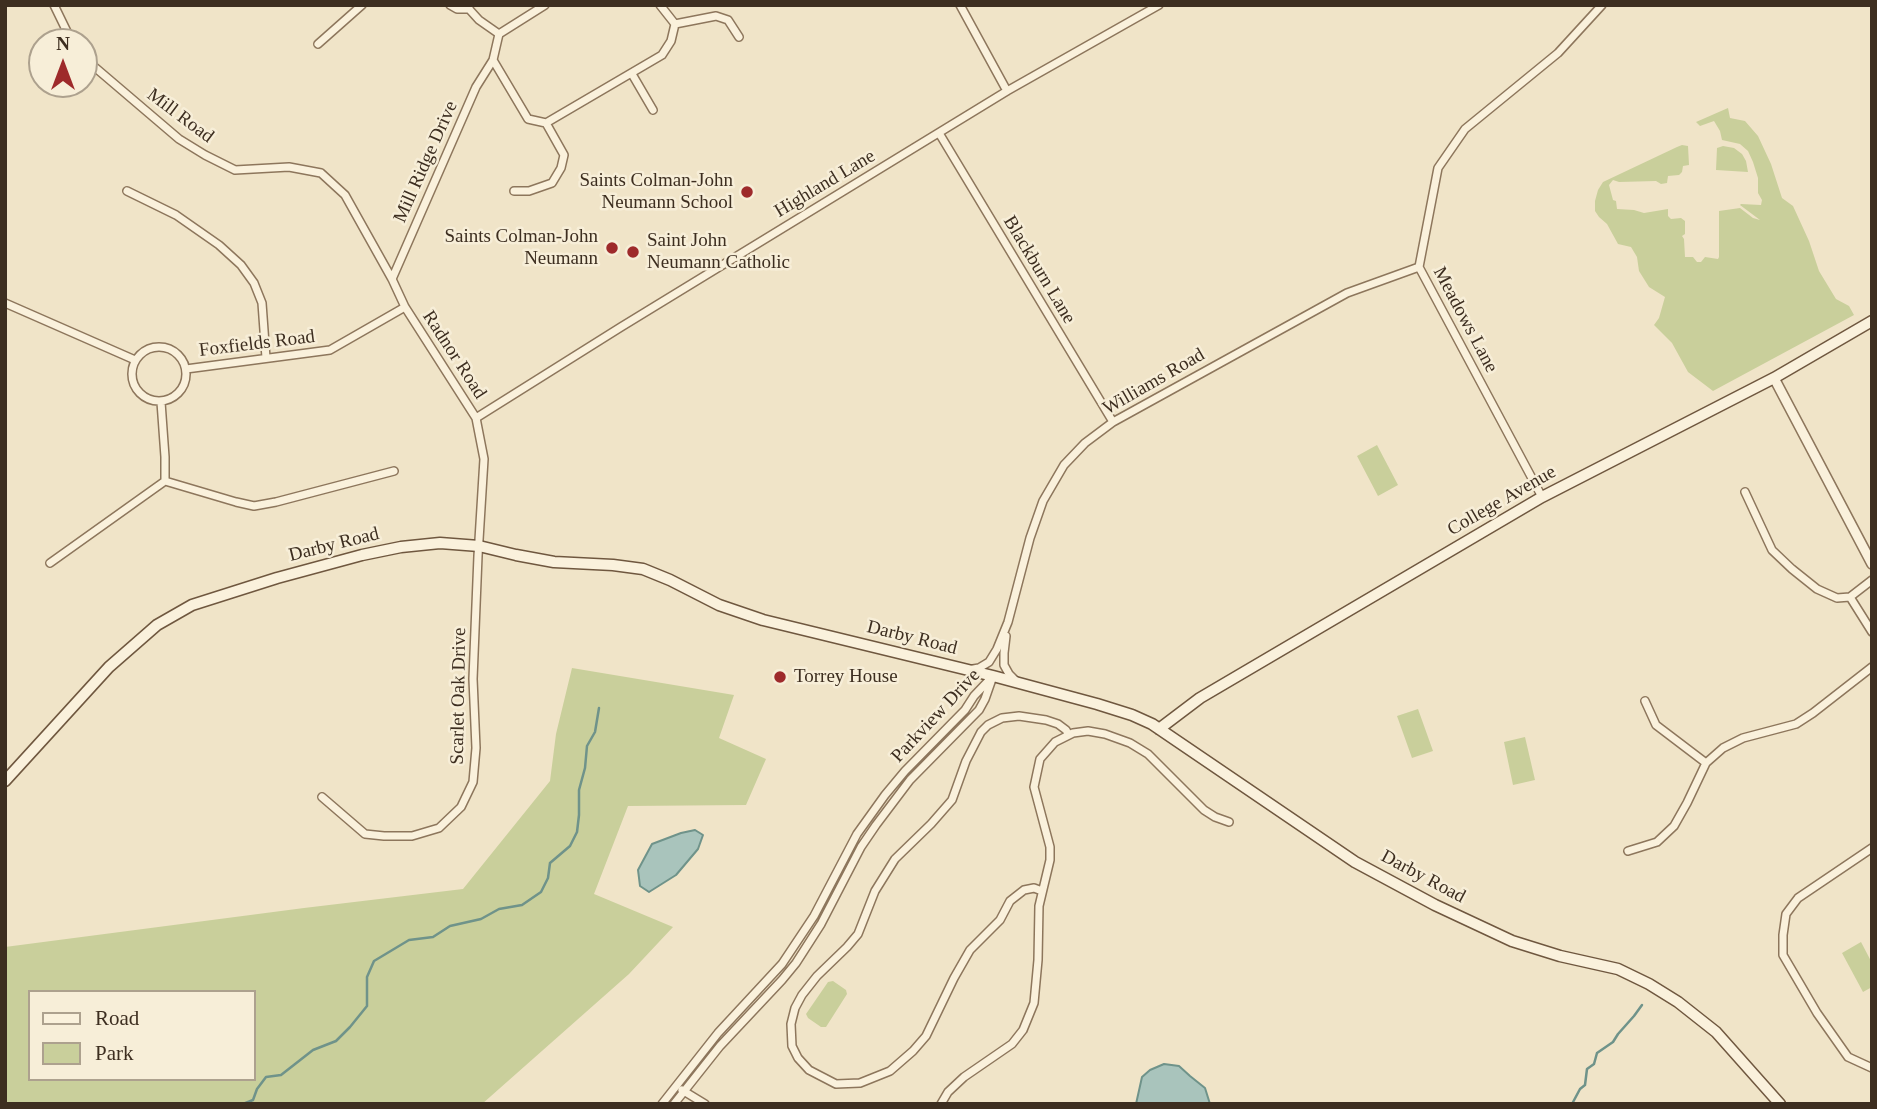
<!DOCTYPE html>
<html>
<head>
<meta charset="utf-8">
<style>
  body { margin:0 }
  #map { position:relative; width:1877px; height:1109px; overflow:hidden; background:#f0e4c8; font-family:"Times New Roman",serif }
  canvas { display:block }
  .frame { position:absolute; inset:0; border:7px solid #3d2e20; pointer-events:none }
  .legend { position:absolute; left:28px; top:990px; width:228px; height:91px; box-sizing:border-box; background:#f7eed8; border:2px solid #ada18e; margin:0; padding:9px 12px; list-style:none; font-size:21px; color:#3d2e20 }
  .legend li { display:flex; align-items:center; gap:14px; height:35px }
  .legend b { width:35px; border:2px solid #ada18e }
  .north { position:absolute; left:28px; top:28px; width:70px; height:70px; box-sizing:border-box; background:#f7eed8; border:2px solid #ada18e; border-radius:50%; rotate:0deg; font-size:19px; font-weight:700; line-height:28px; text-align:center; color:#3d2e20 }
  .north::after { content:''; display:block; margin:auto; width:24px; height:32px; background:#9e2a2b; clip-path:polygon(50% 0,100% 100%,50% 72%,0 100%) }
</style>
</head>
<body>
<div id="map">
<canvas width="1877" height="1109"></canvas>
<div class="frame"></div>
<ul class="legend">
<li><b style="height:9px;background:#faf1dc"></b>Road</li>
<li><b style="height:19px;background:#c9cf9b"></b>Park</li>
</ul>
<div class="north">N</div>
</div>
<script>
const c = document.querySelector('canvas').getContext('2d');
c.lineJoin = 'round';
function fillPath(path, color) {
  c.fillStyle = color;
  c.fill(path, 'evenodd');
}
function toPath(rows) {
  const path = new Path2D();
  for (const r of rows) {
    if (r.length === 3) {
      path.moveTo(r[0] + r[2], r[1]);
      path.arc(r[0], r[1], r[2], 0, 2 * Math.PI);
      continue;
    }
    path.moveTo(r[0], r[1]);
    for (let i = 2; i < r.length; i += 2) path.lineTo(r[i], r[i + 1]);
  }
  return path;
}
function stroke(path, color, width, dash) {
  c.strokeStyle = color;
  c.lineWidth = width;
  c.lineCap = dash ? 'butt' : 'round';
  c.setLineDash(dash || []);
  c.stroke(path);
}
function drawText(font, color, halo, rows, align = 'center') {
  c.font = font + ' "Times New Roman",serif';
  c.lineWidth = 5;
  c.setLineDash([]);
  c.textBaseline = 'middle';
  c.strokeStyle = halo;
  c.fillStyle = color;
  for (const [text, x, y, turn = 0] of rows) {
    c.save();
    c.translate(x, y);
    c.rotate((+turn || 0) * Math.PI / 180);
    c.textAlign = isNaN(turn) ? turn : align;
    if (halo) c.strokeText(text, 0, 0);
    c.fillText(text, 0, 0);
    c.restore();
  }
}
const green = toPath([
  [1728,108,1730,118,1745,121,1758,136,1771,164,1782,198,1793,206,1809,241,1819,271,1836,299,1849,306,1854,315,1713,391,1688,372,1672,343,1654,325,1659,318,1665,297,1649,287,1639,271,1637,257,1631,247,1618,244,1607,224,1599,217,1595,211,1595,201,1598,190,1603,182,1677,147,1682,145,1688,146,1689,165,1683,166,1682,172,1679,175,1668,176,1667,183,1661,184,1656,181,1619,182,1613,180,1609,185,1613,200,1616,201,1617,209,1634,210,1644,213,1668,209,1668,216,1671,219,1681,218,1685,221,1685,234,1682,236,1684,239,1685,257,1693,257,1697,262,1701,262,1705,257,1718,259,1719,257,1719,211,1740,208,1753,218,1760,220,1740,205,1741,204,1761,205,1762,200,1758,193,1758,178,1753,162,1748,151,1740,144,1722,140,1720,131,1714,121,1700,126,1696,122],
  [1723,146,1734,148,1742,154,1746,161,1748,172,1716,170,1717,148],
  [1377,445,1398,485,1378,496,1357,456],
  [572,668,734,695,719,738,766,759,746,805,628,806,594,894,673,927,629,974,482,1104,5,1104,5,947,304,908,463,889,550,781,556,734],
  [30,992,254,992,254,1079,30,1079],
  [1418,709,1433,751,1412,758,1397,716],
  [1525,737,1535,780,1513,785,1504,742],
  [1861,942,1872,963,1872,987,1863,992,1842,953],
  [833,981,846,990,847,994,826,1027,821,1027,808,1018,806,1014,828,982]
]);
const water = toPath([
  [695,830,703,835,698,849,676,875,649,892,640,886,638,870,652,844,681,833,695,830],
  [1164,1064,1179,1066,1190,1076,1205,1088,1210,1104,1136,1104,1142,1077,1150,1070,1164,1064]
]);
const stream = toPath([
  [243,1104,253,1100,257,1089,266,1077,281,1075,313,1050,336,1041,350,1027,367,1006,367,977,374,961,409,940,433,937,450,926,481,919,499,909,522,905,541,892,548,878,550,863,570,846,577,832,579,815,579,790,585,768,587,746,595,732,599,708],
  [1572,1104,1580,1089,1585,1085,1587,1069,1594,1064,1597,1053,1613,1042,1618,1034,1634,1016,1642,1005]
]);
const minor = toPath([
  [54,5,72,42],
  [450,5,457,9,469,9],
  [469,5,469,9,479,20,499,34],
  [960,5,1007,91],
  [675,24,716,16,728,20,739,37],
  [499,34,493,60,528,119,546,123,662,55,671,41,675,24,660,5],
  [499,34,545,5],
  [318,44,362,5],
  [84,58,179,139,205,155,235,170,289,167,321,173,345,195,392,279,405,307,476,418,484,459,478,556,473,679,476,748,473,782,461,807,439,828,412,836,384,836,365,834,322,797],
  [632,74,653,110],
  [939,133,1113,422],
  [127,191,176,215,219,245,241,265,254,283,262,303,266,358],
  [514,191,529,191,552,183,561,168,564,155,546,123],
  [392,279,476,87,493,60],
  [5,303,135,360],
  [159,374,27],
  [186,369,330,350,405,307],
  [476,418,621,327,1007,91,1159,5],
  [165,481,236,502,254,506,276,502,394,471],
  [1745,492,1772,550,1792,569,1817,589,1837,598,1850,597,1872,632],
  [1542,497,1419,267,1438,168,1465,129,1558,53,1602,5],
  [50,563,165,481,165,457,161,402],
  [1850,597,1872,580],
  [1006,636,1004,653,1004,665,1009,674,1015,680],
  [973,669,979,668,989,662,997,649,1008,622,1030,538,1043,501,1064,465,1085,443,1113,422,1347,293,1419,267],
  [1645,701,1656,725,1706,763],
  [1872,848,1798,898,1786,914,1783,935,1783,955,1817,1013,1848,1057,1872,1068],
  [1628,851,1657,842,1674,826,1687,803,1706,763,1723,748,1743,738,1796,724,1813,713,1872,667],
  [1042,891,1034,888,1024,890,1010,901,1000,920,970,950,954,978,926,1036,913,1051,890,1071,860,1083,836,1084,809,1070,798,1058,792,1046,791,1024,795,1008,802,995,817,976,847,947,858,934,875,891,895,859,931,824,952,800,966,761,981,732,988,725,1002,718,1019,716,1046,720,1058,724,1066,730,1069,735],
  [682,1090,705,1104],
  [662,1104,718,1033,782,964,814,916,857,834,885,795,905,771,965,710,974,696,993,676],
  [674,1104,720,1046,782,980,796,963,821,924,861,847,876,825,910,780,979,710,985,699,992,679],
  [941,1104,948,1092,964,1077,1012,1044,1023,1030,1034,1003,1038,960,1039,906,1050,860,1050,847,1034,787,1040,759,1055,742,1073,733,1088,731,1105,734,1130,743,1148,754,1204,810,1215,817,1229,822]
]);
const tertiary = toPath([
  [1774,378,1872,564]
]);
const secondary = toPath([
  [1159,729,1200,698,1542,497,1774,378,1872,321],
  [5,781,109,667,157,625,192,605,277,578,362,555,401,547,440,543,479,546,516,555,554,562,613,565,643,569,670,580,719,605,763,620,993,676,1097,704,1132,715,1152,724,1355,862,1435,905,1512,941,1560,956,1618,969,1649,984,1678,1002,1716,1032,1780,1104]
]);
const markers = [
  [747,192,7,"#9e2a2b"],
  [612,248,7,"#9e2a2b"],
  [633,252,7,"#9e2a2b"],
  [780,677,7,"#9e2a2b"]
];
const streetNames = [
  ["Mill Road",180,116,37],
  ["Mill Ridge Drive",426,162,-66],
  ["Highland Lane",825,184,-31],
  ["Blackburn Lane",1039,270,59],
  ["Meadows Lane",1465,320,62],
  ["Foxfields Road",257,344,-7],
  ["Radnor Road",454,355,57],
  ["Williams Road",1154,382,-30],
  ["College Avenue",1502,501,-30],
  ["Darby Road",334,545,-14],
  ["Darby Road",912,638,14],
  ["Scarlet Oak Drive",459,696,-89],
  ["Parkview Drive",936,716,-47],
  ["Darby Road",1423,877,28]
];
const poiNames = [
  ["Saints Colman-John",733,181],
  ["Neumann School",733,203],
  ["Saints Colman-John",598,237],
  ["Neumann",598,259],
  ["Saint John",647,241,"left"],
  ["Neumann Catholic",647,263,"left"],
  ["Torrey House",794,677,"left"]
];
fillPath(green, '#c9cf9b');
fillPath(water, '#a9c4bc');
stroke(water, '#6f938a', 2);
stroke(stream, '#6f938a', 2.5);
stroke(minor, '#8d765c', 10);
stroke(tertiary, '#8d765c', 12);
stroke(secondary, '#6f573f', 13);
stroke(minor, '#faf1dc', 7);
stroke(tertiary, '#faf1dc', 9);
stroke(secondary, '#faf1dc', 10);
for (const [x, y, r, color] of markers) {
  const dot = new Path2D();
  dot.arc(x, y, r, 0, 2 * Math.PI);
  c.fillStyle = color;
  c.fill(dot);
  stroke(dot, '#f7eed8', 2.5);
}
drawText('19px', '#3d2e20', '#f7eed8', streetNames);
drawText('19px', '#3d2e20', '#f7eed8', poiNames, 'right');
</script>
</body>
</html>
